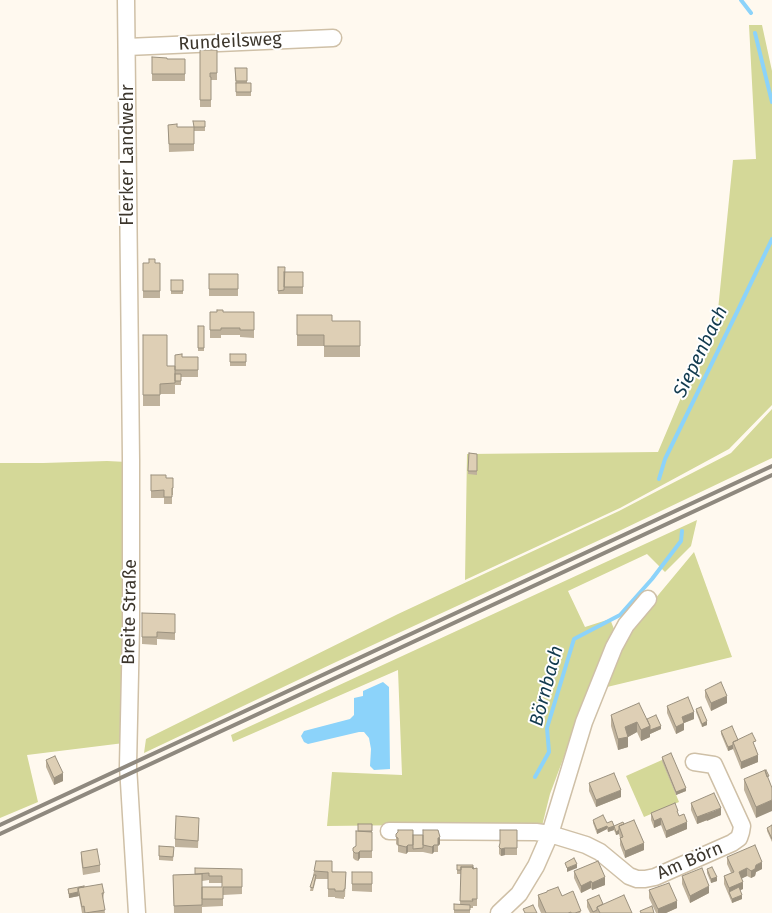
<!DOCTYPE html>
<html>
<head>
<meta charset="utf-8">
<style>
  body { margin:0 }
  canvas { display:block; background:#fff9ef }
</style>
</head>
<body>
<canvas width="772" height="913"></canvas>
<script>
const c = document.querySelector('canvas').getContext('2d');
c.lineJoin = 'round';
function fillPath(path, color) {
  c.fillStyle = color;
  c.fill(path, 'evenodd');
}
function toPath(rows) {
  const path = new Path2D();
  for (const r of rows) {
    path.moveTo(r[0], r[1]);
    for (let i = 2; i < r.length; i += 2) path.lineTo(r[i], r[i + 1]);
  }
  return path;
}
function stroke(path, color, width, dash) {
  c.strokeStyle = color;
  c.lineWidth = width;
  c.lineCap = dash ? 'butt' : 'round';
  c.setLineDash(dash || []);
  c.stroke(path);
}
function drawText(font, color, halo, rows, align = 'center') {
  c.font = font + ' "Fira Sans",sans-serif';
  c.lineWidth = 4;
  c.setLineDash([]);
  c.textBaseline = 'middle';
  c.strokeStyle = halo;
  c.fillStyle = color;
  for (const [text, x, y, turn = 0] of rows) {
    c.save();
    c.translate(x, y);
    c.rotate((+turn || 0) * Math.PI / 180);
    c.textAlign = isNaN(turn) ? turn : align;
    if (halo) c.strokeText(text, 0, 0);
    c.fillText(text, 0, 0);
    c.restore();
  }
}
const green = toPath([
  [749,25,762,25,772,71,772,405,729,449,620,508,465,580,467,454,658,452,718,310,733,160,756,159],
  [772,409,772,458,619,531,336,662,144,753,146,739,398,614,619,511,663,488,731,453],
  [107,461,127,462,124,743,27,755,38,802,0,818,0,463,43,463],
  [697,520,691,546,665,572,647,554,568,591,585,627,610,619,614,629,589,690,550,794,542,826,414,825,327,826,332,772,402,775,398,670,233,742,231,735],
  [694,552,732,657,607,687,625,635],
  [662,760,679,802,644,817,626,776]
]);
const water = toPath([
  [383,682,389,687,390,769,374,770,370,766,371,749,369,738,364,732,359,732,308,744,304,742,301,736,304,731,350,719,354,715,354,698,363,696,363,691]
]);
const stream = toPath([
  [741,0,751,13],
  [755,33,772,102],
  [659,479,665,459,738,310,772,239],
  [535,777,549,752,547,728,574,639,620,615,652,579,681,541,682,531]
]);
const minor = toPath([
  [126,0,131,459,131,627,128,766,137,913],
  [127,47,333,38],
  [389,831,536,832,550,834,586,845,600,852,629,876,637,879,645,879,655,877,732,843,739,838,741,832,742,826,714,765,694,762],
  [499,913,519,894,536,866,550,834,584,722,614,647,626,625,648,599]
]);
const rail = toPath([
  [0,825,772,466],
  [0,834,772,475]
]);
const wall = toPath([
  [200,50,217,50,217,80,211,80,211,107,200,107],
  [152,57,167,59,185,59,185,81,152,81],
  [235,68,247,68,247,83,251,83,251,96,236,96],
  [205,121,205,131,194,131,194,151,169,152,168,125,177,127,193,127],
  [143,263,160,263,160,298,143,298],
  [278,267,285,272,303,272,303,294,278,294],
  [209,274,238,274,238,296,209,296],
  [171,280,183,280,183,294,171,294],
  [210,312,254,312,254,338,240,337,240,335,221,335,221,338,210,338],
  [297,315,332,321,360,321,360,357,324,357,324,346,297,346],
  [198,326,204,326,204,351,198,351],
  [143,335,167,366,175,366,175,394,160,394,160,406,143,406],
  [230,354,246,354,246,366,230,366],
  [182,357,198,357,198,377,181,377,181,385,175,385,175,370],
  [469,453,477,454,477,475,468,474],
  [151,475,166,478,173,478,173,495,172,495,172,504,164,504,164,498,151,498],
  [142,613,175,614,175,640,157,639,157,645,142,644],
  [705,690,727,703,711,711,705,697],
  [667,706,694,719,684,723,684,730,676,734,667,713],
  [696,709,707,725,702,727,696,712],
  [611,715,647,719,661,729,650,734,650,737,641,741,637,732,628,737,628,747,618,750,611,726],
  [721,731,756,748,758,762,741,769,733,749,728,751,721,734],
  [662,757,686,791,676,795,662,761],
  [46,760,63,781,54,785,46,767],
  [744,779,769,780,756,818,744,790],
  [589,783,621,797,596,807,589,791],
  [691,803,721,815,697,824,691,810],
  [651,813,678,815,687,829,666,838,661,825,654,828,651,820],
  [593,820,607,823,614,826,624,824,644,850,625,858,620,845,620,838,619,834,616,835,614,830,608,832,607,829,597,834,593,823],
  [372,824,372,858,360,858,358,861,355,860,353,858,353,848,356,846,358,832],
  [199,825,198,848,175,847,175,839],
  [772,825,772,842,767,831,767,828],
  [517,830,517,855,505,855,501,856,499,854,499,847],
  [396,834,440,844,438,846,438,852,434,852,432,854,423,852,413,852,413,851,413,852,408,852,406,854,398,852,398,846,396,844],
  [159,846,174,847,173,861,159,860],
  [81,852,100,865,100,872,83,875,81,859],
  [727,857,762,869,756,872,755,876,751,878,747,876,741,878,743,889,740,890,742,899,732,903,724,884,724,876,731,873,727,864],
  [457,865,473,869,477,868,477,906,473,906,473,908,470,908,470,913,454,913,454,904,460,904,461,874,457,874],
  [242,869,242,894,223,895,223,906,202,907,202,913,174,913,173,875,195,874],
  [209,880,209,883,222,883,222,887,202,887,202,881],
  [707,869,717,881,711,883,707,873],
  [314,871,346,872,345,897,344,897,344,899,335,898,335,897,328,897,328,879,316,879,313,891,310,891],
  [574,871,605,885,592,890,591,888,581,893,574,878],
  [352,872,372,872,372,892,352,891],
  [682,876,709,893,690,903,682,884],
  [84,887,104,893,103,900,105,913,82,913,79,896,69,898,68,889],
  [649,890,677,908,666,913,656,913,649,898],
  [538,895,562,896,581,913,541,913,538,906],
  [587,900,603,904,632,913,590,913,587,907]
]);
const shadedWall = toPath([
  [727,696,727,703,711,711,711,703],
  [694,712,694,719,684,723,684,730,676,734,676,727,682,717],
  [707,721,707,725,702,727,702,724],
  [637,722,637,732,628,737,628,747,618,750,618,739,625,727],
  [650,726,661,726,661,729,650,734,650,737,641,741,641,730],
  [733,745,733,749,728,751,728,747],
  [758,755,758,762,741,769,741,762],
  [63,773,63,781,54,785,54,778],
  [686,788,686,791,676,795,676,792],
  [621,790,621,797,596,807,596,800],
  [772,800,772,811,756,818,756,807],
  [721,808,721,815,707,821,707,814],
  [707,813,707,820,697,824,697,817],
  [661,818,661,825,654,828,654,821],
  [687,822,687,829,666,838,666,831],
  [607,826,607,829,597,834,597,830],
  [614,826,614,830,608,832,608,828],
  [619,830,619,834,616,835,616,832],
  [440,837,440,844,438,846,438,838],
  [644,843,644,850,625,858,625,851],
  [408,845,408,852,406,854,406,847],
  [434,845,434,852,432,854,432,847],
  [505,848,505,855,501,856,501,849],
  [360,851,360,858,358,861,358,853],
  [762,862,762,869,756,872,755,876,751,878,751,871,756,865],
  [577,864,577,868,567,872,567,868],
  [747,868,747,876,739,880,739,872],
  [605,877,605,885,592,890,592,883],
  [717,877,717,881,711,883,711,879],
  [591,881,591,888,581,893,581,886],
  [743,882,743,889,730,895,729,892,729,895,729,888],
  [709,886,709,893,690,903,690,896],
  [78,892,79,896,69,898,69,894],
  [742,895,742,899,732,903,732,899],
  [677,901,677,908,666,913,658,913,658,909]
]);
const building = toPath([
  [200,50,217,50,217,73,210,73,210,77,211,77,211,100,200,100,200,50],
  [152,57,167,58,167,59,185,59,185,74,152,74,152,57],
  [235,68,247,68,247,81,236,81,235,68],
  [236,83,251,83,251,92,236,92,236,83],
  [193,121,205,121,205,127,194,127,193,121],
  [177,124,177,127,194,127,194,144,169,144,168,125,177,124],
  [149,259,155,259,155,263,160,263,160,291,143,291,143,263,149,263,149,259],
  [278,267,285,267,284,290,278,291,278,267],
  [284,272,303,272,303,287,284,287,284,272],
  [209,274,238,274,238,289,209,289,209,274],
  [171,280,183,280,183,291,171,291,171,280],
  [217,310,223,310,223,312,254,312,254,330,240,330,240,328,221,328,221,330,210,330,210,312,217,312,217,310],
  [297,315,332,315,332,321,360,321,360,346,324,346,324,335,297,335,297,315],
  [198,326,204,326,204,348,198,348,198,326],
  [143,335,167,335,167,366,175,366,175,383,160,384,160,395,143,395,143,335],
  [182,354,182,357,198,357,198,370,175,370,175,355,182,354],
  [230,354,246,354,246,362,230,362,230,354],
  [175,374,181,374,181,381,175,381,175,374],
  [469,453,477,454,477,471,468,471,469,453],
  [151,475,166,475,166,478,173,478,173,488,172,488,172,497,164,497,164,490,151,491,151,475],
  [142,613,175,614,175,633,157,632,157,637,142,637,142,613],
  [721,682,727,696,711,703,705,690,721,682],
  [688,697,694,712,682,717,684,723,676,727,667,706,688,697],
  [639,703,650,726,641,730,637,722,625,727,628,737,618,739,611,715,639,703],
  [701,707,707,721,702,724,696,709,701,707],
  [656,715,661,726,650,730,650,726,647,719,656,715],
  [732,726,738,740,733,742,733,745,728,747,721,731,732,726],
  [752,733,756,741,753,742,758,755,741,762,733,742,752,733],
  [671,753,686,788,676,792,662,757,671,753],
  [55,756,63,773,54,778,46,760,55,756],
  [765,770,772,788,772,800,756,807,744,779,765,770],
  [766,770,769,776,767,777,765,771,766,770],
  [614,773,621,790,596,800,589,783,614,773],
  [714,793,721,808,697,817,691,803,714,793],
  [675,803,678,811,677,811,679,816,684,814,687,822,666,831,661,818,654,821,651,813,675,803],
  [603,815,607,823,612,821,614,826,623,822,624,824,619,826,619,830,616,832,614,826,608,828,607,826,597,830,593,820,603,815],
  [176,816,199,818,198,841,175,839,176,816],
  [634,820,644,843,625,851,620,838,623,837,619,826,634,820],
  [358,824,372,824,372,831,358,831,358,824],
  [772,825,772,839,767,828,772,825],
  [398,830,413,830,413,845,408,845,406,847,398,845,398,838,396,837,396,834,398,832,398,830],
  [423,830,438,830,440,837,438,838,438,845,434,845,432,847,423,845,423,830],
  [500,830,517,830,517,848,505,848,501,849,499,847,500,843,500,830],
  [356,831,372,832,372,851,360,851,358,853,355,853,353,851,353,848,356,846,356,831],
  [413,835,423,835,423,848,413,849,413,835],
  [755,845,762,862,756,865,755,869,751,871,747,868,739,872,743,882,729,888,724,876,734,872,727,857,755,845],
  [159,846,174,847,173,857,159,856,159,846],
  [97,849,100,865,83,868,81,852,97,849],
  [574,858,577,864,567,868,565,863,574,858],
  [316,861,332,861,332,872,346,872,345,889,344,889,344,891,335,891,335,889,328,889,328,872,314,871,316,861],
  [598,861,605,877,592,883,591,881,581,886,574,871,598,861],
  [457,865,473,865,473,869,473,867,461,867,461,870,457,870,457,865],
  [461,867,473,867,473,869,477,868,477,899,472,899,473,901,460,901,461,867],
  [712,867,717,877,711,879,707,869,712,867],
  [195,868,242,869,242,887,223,887,223,899,202,899,202,887,222,887,222,876,209,876,209,873,195,874,195,868],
  [702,868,709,886,690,896,682,876,702,868],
  [352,872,372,872,372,884,352,884,352,872],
  [202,874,202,905,174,906,173,875,202,874],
  [314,875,316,875,313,888,310,887,314,875],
  [669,883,677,901,658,909,649,890,669,883],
  [102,884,104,893,102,893,105,910,85,913,84,906,82,907,78,888,102,884],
  [84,886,84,887,78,888,78,892,69,894,68,889,84,886],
  [558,887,562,896,573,891,581,911,575,913,571,913,571,912,568,913,546,913,538,895,547,892,547,891,558,887],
  [739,887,742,895,732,899,729,892,739,887],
  [599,895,603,904,597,907,597,910,593,912,587,900,599,895],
  [624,895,632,913,600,913,597,907,624,895],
  [454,904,470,905,470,910,454,910,454,904],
  [533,905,537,913,525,913,523,909,533,905],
  [652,906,654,913,641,913,640,911,652,906]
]);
const streetNames = [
  ["Rundeilsweg",230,42,-3],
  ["Flerker Landwehr",128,155,-90],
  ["Breite Straße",130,612,-89],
  ["Am Börn",690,861,-23]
];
const waterNames = [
  ["Siepenbach",701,352,-64],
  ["Börnbach",547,686,-75]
];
fillPath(green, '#d4d898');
fillPath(water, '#8cd3fa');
stroke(stream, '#8cd3fa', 4);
stroke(minor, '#cfc0a7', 19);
stroke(minor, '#fff', 16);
stroke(rail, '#8f897f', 4);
fillPath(wall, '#bfb29c');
fillPath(shadedWall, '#9b917f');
fillPath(building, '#decfb5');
stroke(building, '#9b917f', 1);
drawText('18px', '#3c362c', '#fff', streetNames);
drawText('italic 19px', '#113a4e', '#fff', waterNames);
</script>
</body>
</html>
